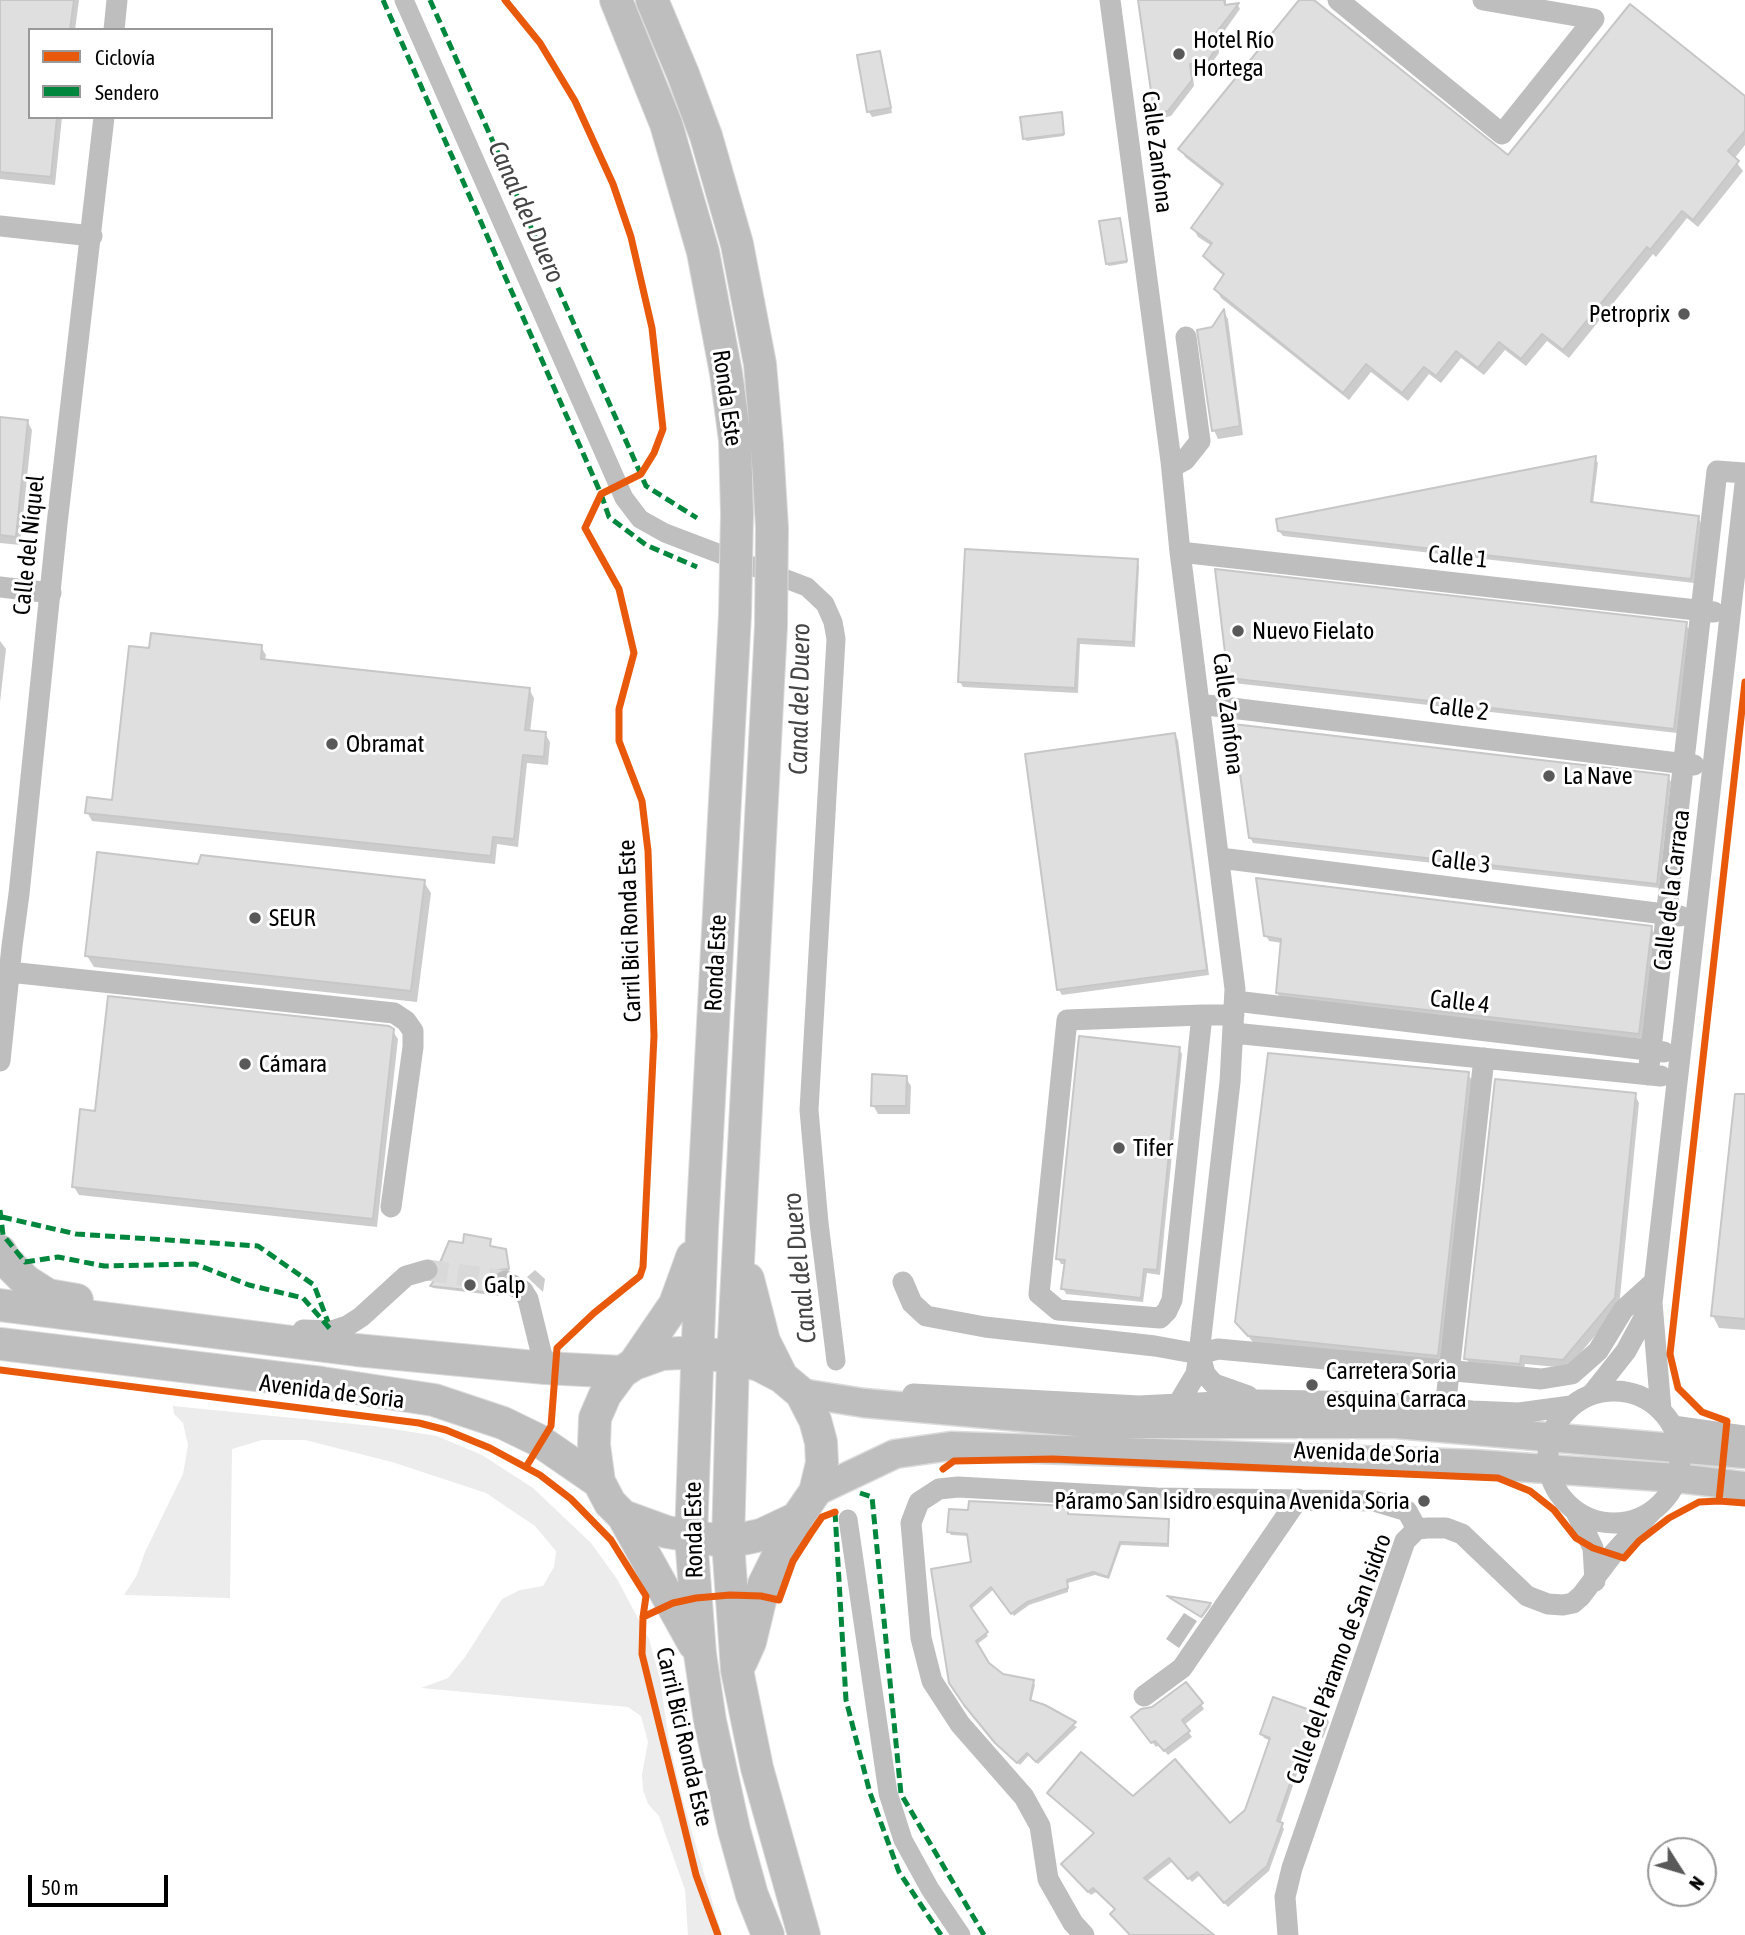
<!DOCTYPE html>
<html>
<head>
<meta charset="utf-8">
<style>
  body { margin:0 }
  #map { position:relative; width:1745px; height:1935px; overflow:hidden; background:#fff; font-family:"Asap Condensed",sans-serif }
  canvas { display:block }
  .legend { position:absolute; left:28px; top:28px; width:245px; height:91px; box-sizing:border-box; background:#fff; border:2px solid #999; margin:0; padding:9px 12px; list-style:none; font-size:21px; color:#000 }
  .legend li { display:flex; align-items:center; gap:14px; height:35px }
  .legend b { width:35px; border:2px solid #999 }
  .north { position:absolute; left:1647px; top:1837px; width:70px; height:70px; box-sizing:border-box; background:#fff; border:2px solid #999; border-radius:50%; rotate:127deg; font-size:19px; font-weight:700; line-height:28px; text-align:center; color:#000 }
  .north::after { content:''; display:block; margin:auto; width:24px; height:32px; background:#595959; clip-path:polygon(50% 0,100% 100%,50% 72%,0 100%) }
  .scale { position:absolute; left:28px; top:1875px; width:140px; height:32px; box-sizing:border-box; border:4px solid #000; border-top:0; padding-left:9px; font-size:21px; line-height:24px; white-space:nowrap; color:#000; -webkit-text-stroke:5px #fff; paint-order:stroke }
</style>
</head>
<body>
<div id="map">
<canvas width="1745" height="1935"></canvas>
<ul class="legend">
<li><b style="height:9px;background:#e8590c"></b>Ciclovía</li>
<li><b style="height:9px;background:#00873e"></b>Sendero</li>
</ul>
<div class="north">N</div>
<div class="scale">50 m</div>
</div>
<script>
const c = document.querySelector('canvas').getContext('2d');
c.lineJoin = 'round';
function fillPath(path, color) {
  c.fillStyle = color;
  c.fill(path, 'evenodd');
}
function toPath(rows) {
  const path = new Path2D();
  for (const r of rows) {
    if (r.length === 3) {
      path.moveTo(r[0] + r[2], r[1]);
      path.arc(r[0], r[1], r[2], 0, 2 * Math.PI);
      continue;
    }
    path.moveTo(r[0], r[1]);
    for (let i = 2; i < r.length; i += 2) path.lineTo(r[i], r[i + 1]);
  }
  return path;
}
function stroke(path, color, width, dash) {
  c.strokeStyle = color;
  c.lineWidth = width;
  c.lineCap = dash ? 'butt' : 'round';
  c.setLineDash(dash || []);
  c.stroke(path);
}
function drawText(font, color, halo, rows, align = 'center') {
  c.font = font + ' "Asap Condensed",sans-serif';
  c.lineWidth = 6;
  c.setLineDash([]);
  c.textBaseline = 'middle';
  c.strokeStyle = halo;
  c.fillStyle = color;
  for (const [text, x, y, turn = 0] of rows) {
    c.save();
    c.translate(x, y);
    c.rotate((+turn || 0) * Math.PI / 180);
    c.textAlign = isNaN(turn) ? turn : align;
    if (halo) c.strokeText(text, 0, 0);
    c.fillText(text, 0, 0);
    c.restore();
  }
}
const green = toPath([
  [173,1406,374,1426,437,1436,482,1455,533,1488,591,1543,617,1579,649,1639,660,1679,669,1742,684,1805,722,1935,688,1935,685,1890,659,1816,648,1804,643,1790,642,1774,648,1742,641,1716,628,1707,421,1688,448,1678,465,1657,502,1599,520,1590,543,1586,554,1567,556,1551,535,1526,486,1493,392,1462,305,1440,262,1440,232,1449,230,1598,124,1595,137,1575,145,1552,183,1474,188,1445,183,1423,174,1414]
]);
const water = toPath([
  [1184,1613,1197,1621,1179,1648,1166,1639]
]);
const shadow = toPath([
  [0,0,79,0,75,30,30,30,30,117,62,117,55,185,0,179],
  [1140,0,1226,0,1226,6,1238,5,1240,9,1218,40,1219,53,1209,67,1192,69,1194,86,1171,116,1162,118,1155,104],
  [1301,0,1312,0,1509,157,1745,99,1745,145,1734,159,1743,171,1698,227,1687,218,1656,257,1653,254,1569,358,1547,341,1526,366,1505,350,1484,375,1461,358,1441,383,1429,374,1408,401,1371,372,1349,400,1221,298,1216,289,1224,276,1210,264,1205,256,1212,246,1198,237,1193,228,1223,187,1185,157,1181,149],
  [879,53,882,58,892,113,872,117,869,112,859,57],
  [1062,116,1064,136,1026,141,1022,119],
  [1120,221,1127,263,1109,266,1107,264],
  [1224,312,1228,319,1243,435,1218,439,1214,430,1213,329],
  [0,418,27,421,32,430,20,545,0,543],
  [1595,458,1598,463,1593,504,1698,517,1701,523,1694,583,1283,536,1279,531],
  [1136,560,1139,566,1135,647,1080,644,1078,693,963,687,960,682],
  [1685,624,1689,629,1677,733,1233,683,1230,677],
  [0,641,6,649,0,702],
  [261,647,266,655,265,661,529,689,534,698,530,732,545,734,550,742,548,765,527,763,518,847,497,844,495,864,92,821,87,812,114,802,151,650],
  [1175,735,1178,740,1209,975,1062,995,1059,990,1027,755],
  [1668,777,1671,782,1659,888,1253,843,1250,837],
  [199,866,424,882,431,893,417,1002,94,967,87,956],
  [1651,927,1654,933,1642,1039,1280,998,1277,992,1282,943,1269,941,1266,935],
  [392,1030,398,1039,377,1227,79,1195,74,1187,96,1113],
  [1179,1049,1182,1054,1160,1275,1147,1273,1143,1302,1066,1294,1063,1288,1066,1264,1061,1264,1058,1258],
  [1468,1074,1473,1082,1442,1364,1255,1345,1237,1321],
  [906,1078,911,1086,910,1114,878,1114,873,1105],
  [1635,1095,1639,1103,1619,1307,1568,1368,1525,1364,1524,1372,1471,1367,1466,1358],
  [1745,1105,1745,1330,1719,1328,1713,1316],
  [490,1240,491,1248,506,1253,509,1271,499,1272,492,1284,494,1290,501,1296,433,1288,432,1287,464,1245],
  [535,1270,545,1279,543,1292,527,1277],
  [1067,1508,1069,1516,1168,1521,1169,1547,1121,1545,1109,1579,1095,1575,1068,1583,1068,1592,1029,1605,1014,1616,994,1589,970,1610,988,1636,976,1645,988,1664,1002,1676,1033,1682,1035,1685,1031,1702,1044,1707,1077,1727,1038,1764,1029,1755,1020,1765,999,1747,951,1682,973,1563,969,1536,951,1535,949,1532],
  [1170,1599,1210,1605,1211,1606,1202,1618],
  [1201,1704,1204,1709,1184,1725,1192,1737,1168,1755,1159,1745,1156,1747,1136,1722],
  [1326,1717,1329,1722,1323,1738,1316,1736,1310,1755,1304,1753,1280,1824,1284,1829,1269,1871,1228,1907,1200,1875,1192,1882,1173,1861,1146,1882,1210,1935,1130,1935,1112,1915,1116,1911,1096,1892,1091,1895,1063,1865,1095,1834,1049,1793,1133,1798,1230,1825,1247,1811,1271,1741,1264,1738,1262,1734]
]);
const canal = toPath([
  [404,0,624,498,640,519,665,533,807,587,825,604,833,622,836,639,809,1110,819,1223,836,1361],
  [848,1519,888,1793,903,1840,930,1889,961,1935]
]);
const building = toPath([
  [0,0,74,0,70,30,30,30,30,117,57,117,51,177,0,172,0,0],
  [1138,0,1224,0,1225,5,1239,3,1216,33,1217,47,1207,62,1190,64,1192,80,1168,111,1157,113,1156,104,1153,105,1138,0],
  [1299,0,1314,0,1508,155,1630,4,1745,96,1745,131,1728,151,1739,161,1693,220,1682,211,1650,250,1647,247,1563,350,1542,334,1521,359,1499,342,1478,368,1456,351,1436,376,1424,367,1402,393,1366,364,1343,393,1214,289,1224,274,1203,256,1212,243,1191,228,1223,184,1178,149,1299,0],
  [880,51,891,108,867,112,857,55,880,51],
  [1062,112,1064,134,1023,139,1020,117,1062,112],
  [1120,218,1127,261,1106,264,1099,221,1120,218],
  [1224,309,1240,426,1212,431,1197,330,1212,327,1224,309],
  [0,417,28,420,16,537,0,535,0,417],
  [1596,456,1591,502,1699,516,1691,579,1278,531,1276,519,1596,456],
  [965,549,1138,559,1133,642,1078,639,1075,688,958,682,965,549],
  [1215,569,1687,622,1674,729,1228,678,1215,569],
  [151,633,262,645,261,659,530,688,525,730,546,732,544,757,523,755,514,839,493,837,491,856,85,813,87,797,112,800,129,646,149,648,151,633],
  [1233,724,1669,775,1657,884,1249,838,1233,724],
  [1175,733,1207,970,1057,990,1025,754,1175,733],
  [97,852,198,864,201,855,425,880,411,991,85,956,97,852],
  [1256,878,1652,926,1639,1034,1276,993,1281,939,1264,936,1256,878],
  [108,996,389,1026,394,1029,373,1219,72,1187,80,1109,95,1111,108,996],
  [1079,1036,1180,1047,1157,1270,1144,1269,1141,1298,1061,1289,1065,1260,1056,1259,1079,1036],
  [1268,1053,1469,1072,1438,1356,1248,1336,1235,1322,1268,1053],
  [872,1074,907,1076,906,1106,871,1106,872,1074],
  [1495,1079,1636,1093,1615,1298,1563,1360,1521,1356,1520,1364,1464,1359,1495,1079],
  [1735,1094,1745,1094,1745,1319,1711,1316,1735,1094],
  [464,1234,491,1239,490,1246,506,1249,509,1269,498,1270,492,1281,494,1288,502,1294,430,1286,439,1274,439,1265,449,1241,463,1243,464,1234],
  [969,1501,1068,1506,1068,1514,1169,1519,1168,1544,1120,1542,1108,1577,1093,1572,1067,1580,1068,1588,1027,1602,1011,1614,991,1587,970,1606,988,1632,976,1641,989,1663,1003,1674,1034,1680,1030,1700,1045,1705,1076,1722,1036,1762,1027,1753,1017,1763,995,1743,964,1705,949,1683,931,1569,971,1562,967,1534,947,1532,949,1509,968,1510,969,1501],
  [1167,1596,1211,1603,1201,1617,1167,1596],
  [1186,1682,1203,1703,1182,1720,1190,1731,1164,1751,1155,1741,1151,1743,1131,1717,1141,1709,1152,1707,1186,1682],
  [1273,1697,1327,1716,1321,1735,1314,1732,1307,1751,1302,1749,1277,1821,1283,1823,1267,1866,1224,1903,1197,1872,1188,1879,1169,1858,1144,1878,1214,1935,1130,1935,1110,1914,1115,1909,1093,1888,1088,1892,1061,1864,1094,1833,1047,1793,1081,1752,1133,1796,1175,1759,1230,1823,1245,1810,1270,1738,1260,1734,1273,1697]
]);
const minorTunnel = toPath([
  [427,1270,505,1281]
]);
const minor = toPath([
  [1110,0,1171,461,1180,552,1235,989,1230,1082,1199,1354,1196,1374,1178,1404],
  [1338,0,1502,134,1594,19,1483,0],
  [114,30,117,0],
  [0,226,92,236],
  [1172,467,1185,460,1200,441,1186,337],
  [1180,552,1714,612],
  [0,587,51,593],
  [1199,704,1694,765],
  [1220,858,1680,916],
  [9,972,394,1013,406,1021,413,1031,413,1047,391,1207],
  [1235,1001,1664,1052],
  [1202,1015,1172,1300,1167,1311,1160,1318,1058,1310,1039,1294,1067,1020,1202,1015,1234,1015],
  [1233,1033,1661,1076],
  [0,1061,12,946,19,894,57,524,104,117],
  [1648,1075,1717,471,1745,473],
  [505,1281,523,1291,528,1299,545,1368],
  [903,1282,912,1303,926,1316,985,1327,1155,1346,1199,1354,1218,1349,1541,1379,1572,1374,1598,1351,1623,1310,1654,1282],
  [303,1330,332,1331,347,1326,361,1317,406,1276,427,1270],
  [1200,1355,1205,1374,1214,1384,1248,1396],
  [1614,1457,66],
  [913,1394,1139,1406,1257,1400,1379,1402,1472,1411,1519,1413,1571,1406],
  [1592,1394,1626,1351,1652,1303],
  [1445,1409,1484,1058],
  [1661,1410,1652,1303,1745,484],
  [1673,1426,1745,1436],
  [1576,1512,1593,1548,1595,1581],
  [1144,1696,1182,1668,1298,1499],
  [1084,1935,1073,1923,1048,1879,1040,1826,1024,1797,960,1724,932,1681,921,1638,911,1523,919,1502,939,1489,958,1487,1157,1498,1374,1501,1407,1511,1417,1529],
  [1288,1935,1285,1897,1292,1868,1405,1541,1417,1529,1428,1528,1446,1528,1462,1534,1527,1596,1548,1604,1563,1605,1573,1603,1581,1596,1613,1554,1652,1511]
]);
const major = toPath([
  [801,1393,864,1403,1099,1424,1396,1424,1745,1454],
  [815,1492,895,1454,951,1446,1474,1464,1677,1478,1745,1486]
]);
const highway = toPath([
  [616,0,666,124,703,252,726,373,735,440,737,514,735,614,702,1229,691,1537,700,1654,710,1721,734,1830,752,1895,768,1935],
  [652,0,683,74,706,136,737,244,760,364,767,445,772,528,771,626,733,1358,728,1542,737,1670,757,1768,804,1935],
  [0,1251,5,1260,26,1281,48,1295,77,1300],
  [748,1279,764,1341,782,1377],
  [0,1305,356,1350,545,1368,622,1372],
  [0,1344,322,1383,434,1400,503,1423,538,1440,599,1482],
  [634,1364,675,1304,692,1257],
  [623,1516,667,1532,728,1542,761,1535,797,1518,815,1492,822,1463,821,1442,815,1420,801,1393,782,1377,759,1365,733,1358,699,1352,662,1354,634,1364,622,1372,605,1395,595,1418,594,1445,599,1482,610,1503,623,1516,694,1644],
  [741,1662,750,1642,764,1584,797,1518]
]);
const quiet = toPath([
  [383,0,601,494,609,517,646,545,697,567],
  [430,0,646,486,697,518],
  [0,1210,3,1235,25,1262,58,1257,104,1266,195,1264,249,1285,303,1298,332,1331],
  [2,1217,76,1234,258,1246,314,1285,328,1322],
  [860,1493,872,1497,901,1794,984,1935],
  [835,1512,846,1700,870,1793,899,1872,941,1935]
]);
const cycleway = toPath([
  [505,0,540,43,575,101,613,184,631,237,652,328,663,429,654,453,641,474,601,494,585,528,619,589,634,653,619,709,619,741,642,801,648,851,654,1036,643,1267,640,1276,594,1313,557,1348,551,1426,526,1467],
  [0,1370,419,1423,446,1430,490,1448,540,1475,571,1499,611,1540,646,1596,643,1617,642,1654,696,1875,718,1935],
  [943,1469,954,1461,1053,1459,1498,1478,1530,1491,1554,1510,1576,1538,1593,1548,1624,1558,1639,1541,1669,1518,1699,1502,1719,1501,1745,1503],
  [1719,1501,1727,1421,1702,1412,1678,1388,1670,1354,1745,682],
  [643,1617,673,1603,696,1598,730,1595,761,1596,779,1600,793,1561,811,1533,822,1517,835,1512]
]);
const markers = [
  [1179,54,7,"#595959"],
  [1684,314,7,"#595959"],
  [1238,631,7,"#595959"],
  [332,744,7,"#595959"],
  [1549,776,7,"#595959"],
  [255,918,7,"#595959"],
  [245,1064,7,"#595959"],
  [1119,1148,7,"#595959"],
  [470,1285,7,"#595959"],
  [1312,1385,7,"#595959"],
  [1424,1501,7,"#595959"]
];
const poiNames = [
  ["Hotel Río",1193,40],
  ["Hortega",1193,68],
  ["Petroprix",1670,314,"right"],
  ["Nuevo Fielato",1252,631],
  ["Obramat",346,744],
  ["La Nave",1563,776],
  ["SEUR",269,918],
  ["Cámara",259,1064],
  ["Tifer",1133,1148],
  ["Galp",484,1285],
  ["Carretera Soria",1326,1371],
  ["esquina Carraca",1326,1399],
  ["Páramo San Isidro esquina Avenida Soria",1410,1501,"right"]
];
const streetNames = [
  ["Calle Zanfona",1157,152,83],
  ["Ronda Este",727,398,82],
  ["Calle del Níquel",29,545,-84],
  ["Calle 1",1458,557,6],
  ["Calle 2",1459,709,7],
  ["Calle Zanfona",1228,714,83],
  ["Calle 3",1461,862,7],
  ["Calle de la Carraca",1672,890,-83],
  ["Carril Bici Ronda Este",630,931,-92],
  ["Ronda Este",716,963,-87],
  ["Calle 4",1460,1002,7],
  ["Avenida de Soria",332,1392,7],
  ["Avenida de Soria",1367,1453,2],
  ["Ronda Este",694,1530,-91],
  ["Calle del Páramo de San Isidro",1339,1659,-70],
  ["Carril Bici Ronda Este",684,1737,77]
];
const waterNames = [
  ["Canal del Duero",526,212,66],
  ["Canal del Duero",800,699,-89],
  ["Canal del Duero",800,1268,-96]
];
fillPath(green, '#ececec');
fillPath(water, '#bfbfbf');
fillPath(shadow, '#0003');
stroke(canal, '#bfbfbf', 19);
fillPath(building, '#dfdfdf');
stroke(building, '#c7c7c7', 2);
stroke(minorTunnel, '#d9d9d9', 21, [21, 10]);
stroke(major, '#dbdbdb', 31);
stroke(highway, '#dbdbdb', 34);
stroke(minor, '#bebebe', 21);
stroke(major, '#bebebe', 28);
stroke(highway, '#bebebe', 32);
stroke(quiet, '#00873e', 5, [10, 5]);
stroke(cycleway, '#e8590c', 7);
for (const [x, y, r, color] of markers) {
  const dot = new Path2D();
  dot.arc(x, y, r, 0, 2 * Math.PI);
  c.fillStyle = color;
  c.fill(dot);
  stroke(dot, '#fff', 2.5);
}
drawText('24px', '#000', '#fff', poiNames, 'left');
drawText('24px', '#000', '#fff', streetNames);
drawText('italic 26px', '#444', '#fff', waterNames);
</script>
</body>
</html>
